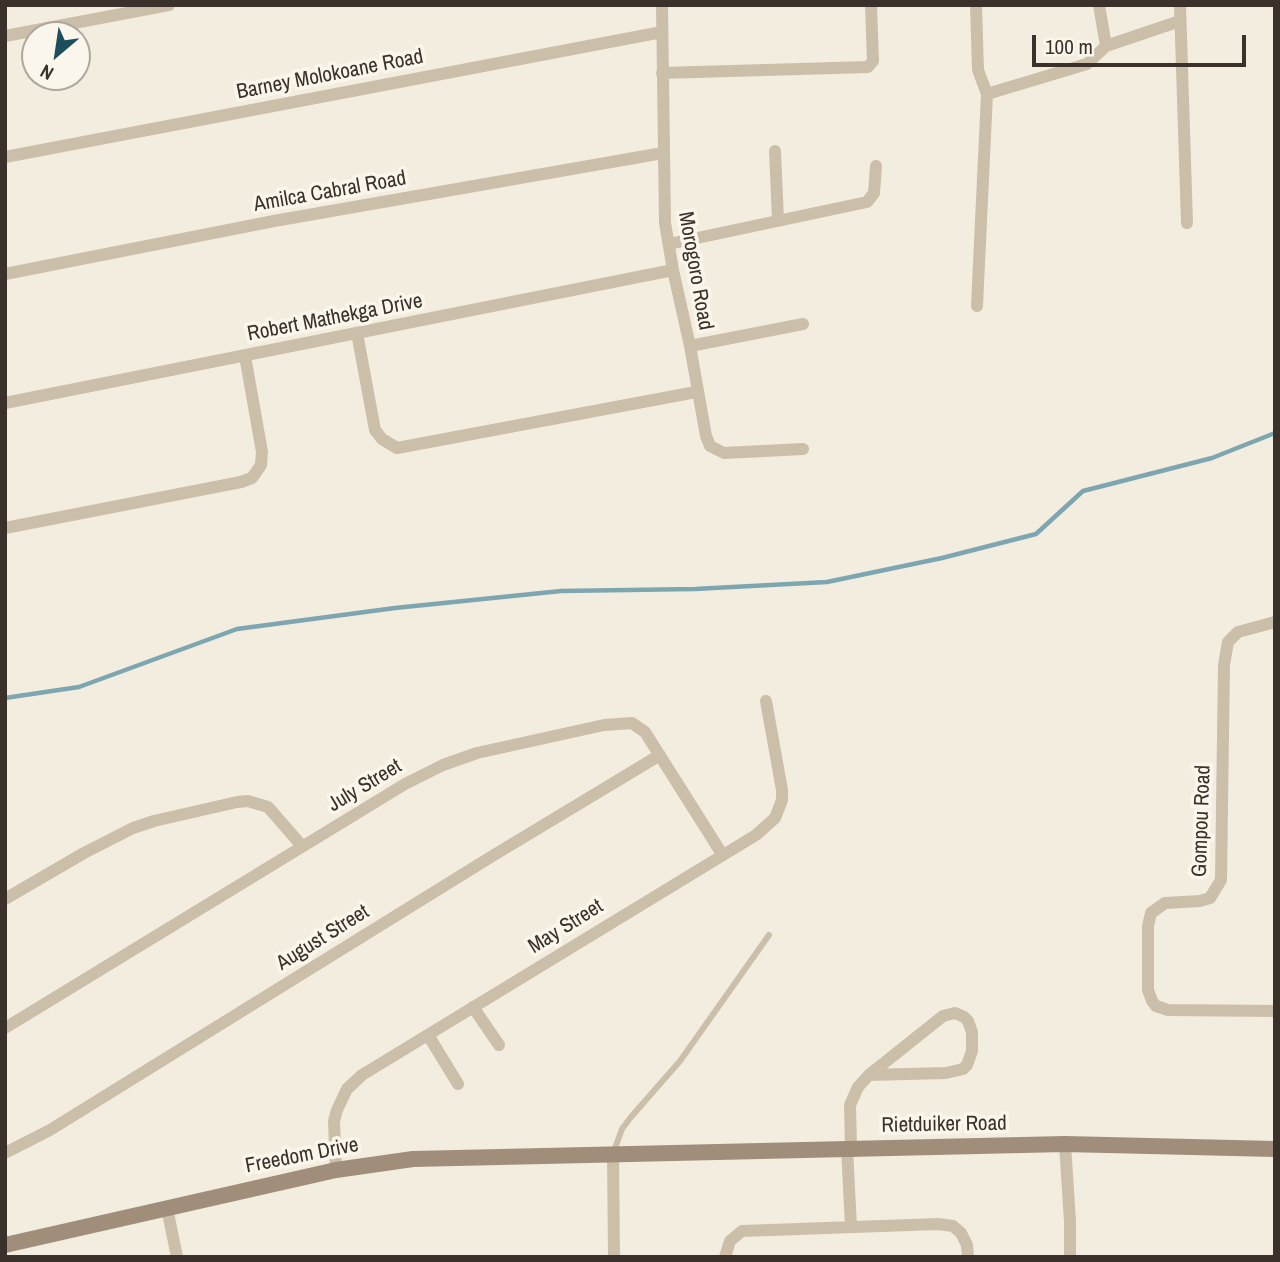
<!DOCTYPE html>
<html>
<head>
<meta charset="utf-8">
<style>
  body { margin:0 }
  #map { position:relative; width:1280px; height:1262px; overflow:hidden; background:#f3eddf; font-family:"Archivo Narrow",sans-serif }
  canvas { display:block }
  .frame { position:absolute; inset:0; border:7px solid #39312a; pointer-events:none }
  .north { position:absolute; left:21px; top:21px; width:70px; height:70px; box-sizing:border-box; background:#faf6eb; border:2px solid #ada79e; border-radius:50%; rotate:209deg; font-size:19px; font-weight:700; line-height:28px; text-align:center; color:#39312a }
  .north::after { content:''; display:block; margin:auto; width:24px; height:32px; background:#1e4e5b; clip-path:polygon(50% 0,100% 100%,50% 72%,0 100%) }
  .scale { position:absolute; left:1032px; top:35px; width:214px; height:32px; box-sizing:border-box; border:4px solid #39312a; border-top:0; padding-left:9px; font-size:21px; line-height:24px; white-space:nowrap; color:#39312a; -webkit-text-stroke:5px #faf6eb; paint-order:stroke }
</style>
</head>
<body>
<div id="map">
<canvas width="1280" height="1262"></canvas>
<div class="frame"></div>
<div class="north">N</div>
<div class="scale">100 m</div>
</div>
<script>
const c = document.querySelector('canvas').getContext('2d');
c.lineJoin = 'round';
function toPath(rows) {
  const path = new Path2D();
  for (const r of rows) {
    path.moveTo(r[0], r[1]);
    for (let i = 2; i < r.length; i += 2) path.lineTo(r[i], r[i + 1]);
  }
  return path;
}
function stroke(path, color, width, dash) {
  c.strokeStyle = color;
  c.lineWidth = width;
  c.lineCap = dash ? 'butt' : 'round';
  c.setLineDash(dash || []);
  c.stroke(path);
}
function drawText(font, color, halo, rows, align = 'center') {
  c.font = font + ' "Archivo Narrow",sans-serif';
  c.lineWidth = 7;
  c.setLineDash([]);
  c.textBaseline = 'middle';
  c.strokeStyle = halo;
  c.fillStyle = color;
  for (const [text, x, y, turn = 0] of rows) {
    c.save();
    c.translate(x, y);
    c.rotate((+turn || 0) * Math.PI / 180);
    c.textAlign = isNaN(turn) ? turn : align;
    if (halo) c.strokeText(text, 0, 0);
    c.fillText(text, 0, 0);
    c.restore();
  }
}
const stream = toPath([
  [5,698,79,687,237,629,395,608,561,591,695,589,827,582,942,558,1036,534,1083,491,1212,458,1275,433]
]);
const lane = toPath([
  [614,1151,622,1129,631,1117,680,1061,769,935]
]);
const street = toPath([
  [662,5,665,223,673,270,690,346,706,436,710,446,724,453,803,449],
  [976,5,978,70,987,94,977,306],
  [1099,5,1106,46,1180,21],
  [1180,5,1187,223],
  [5,36,169,5],
  [662,73,868,67,873,61,871,5],
  [987,94,1087,64,1106,46],
  [775,151,778,220],
  [5,157,662,32],
  [669,244,867,202,874,193,876,166],
  [5,274,274,221,663,153],
  [357,333,375,430,382,439,397,448,696,392],
  [690,346,803,324],
  [5,403,673,270],
  [5,528,241,482,252,478,261,465,262,452,245,356],
  [1275,622,1238,632,1228,642,1224,665,1221,880,1210,898,1200,901,1165,903,1151,913,1148,926,1148,990,1152,1001,1156,1006,1168,1010,1275,1011],
  [5,899,84,853,133,828,154,821,237,802,248,801,268,807,302,846],
  [473,1007,499,1045],
  [5,1028,405,784,443,765,477,753,604,725,632,723,645,732,722,854],
  [428,1035,458,1084],
  [1065,1144,1070,1221,1070,1257],
  [851,1147,850,1105,858,1087,869,1075,943,1016,955,1013,964,1017,968,1021,972,1032,972,1051,967,1065,963,1069,946,1073,869,1075],
  [847,1148,851,1227],
  [5,1153,50,1130,494,855,660,755],
  [613,1153,614,1257],
  [336,1170,334,1121,337,1110,347,1089,362,1075,756,835,775,818,782,800,782,790,766,701],
  [167,1208,177,1257],
  [725,1257,730,1241,742,1231,938,1224,953,1226,961,1233,967,1245,968,1257]
]);
const secondary = toPath([
  [5,1245,336,1170,413,1159,1065,1144,1275,1149]
]);
const streetNames = [
  ["Barney Molokoane Road",330,75,-11],
  ["Amilca Cabral Road",330,192,-10],
  ["Morogoro Road",695,271,80],
  ["Robert Mathekga Drive",335,318,-11],
  ["July Street",365,786,-31],
  ["Gompou Road",1202,821,-88],
  ["May Street",566,927,-32],
  ["August Street",323,938,-32],
  ["Rietduiker Road",944,1125,-1],
  ["Freedom Drive",302,1156,-11]
];
stroke(stream, '#7da6b1', 4.5);
stroke(lane, '#ccbfaa', 6);
stroke(street, '#ccbfaa', 12);
stroke(secondary, '#a08e7b', 16);
drawText('21px', '#39312a', '#faf6eb', streetNames);
</script>
</body>
</html>
